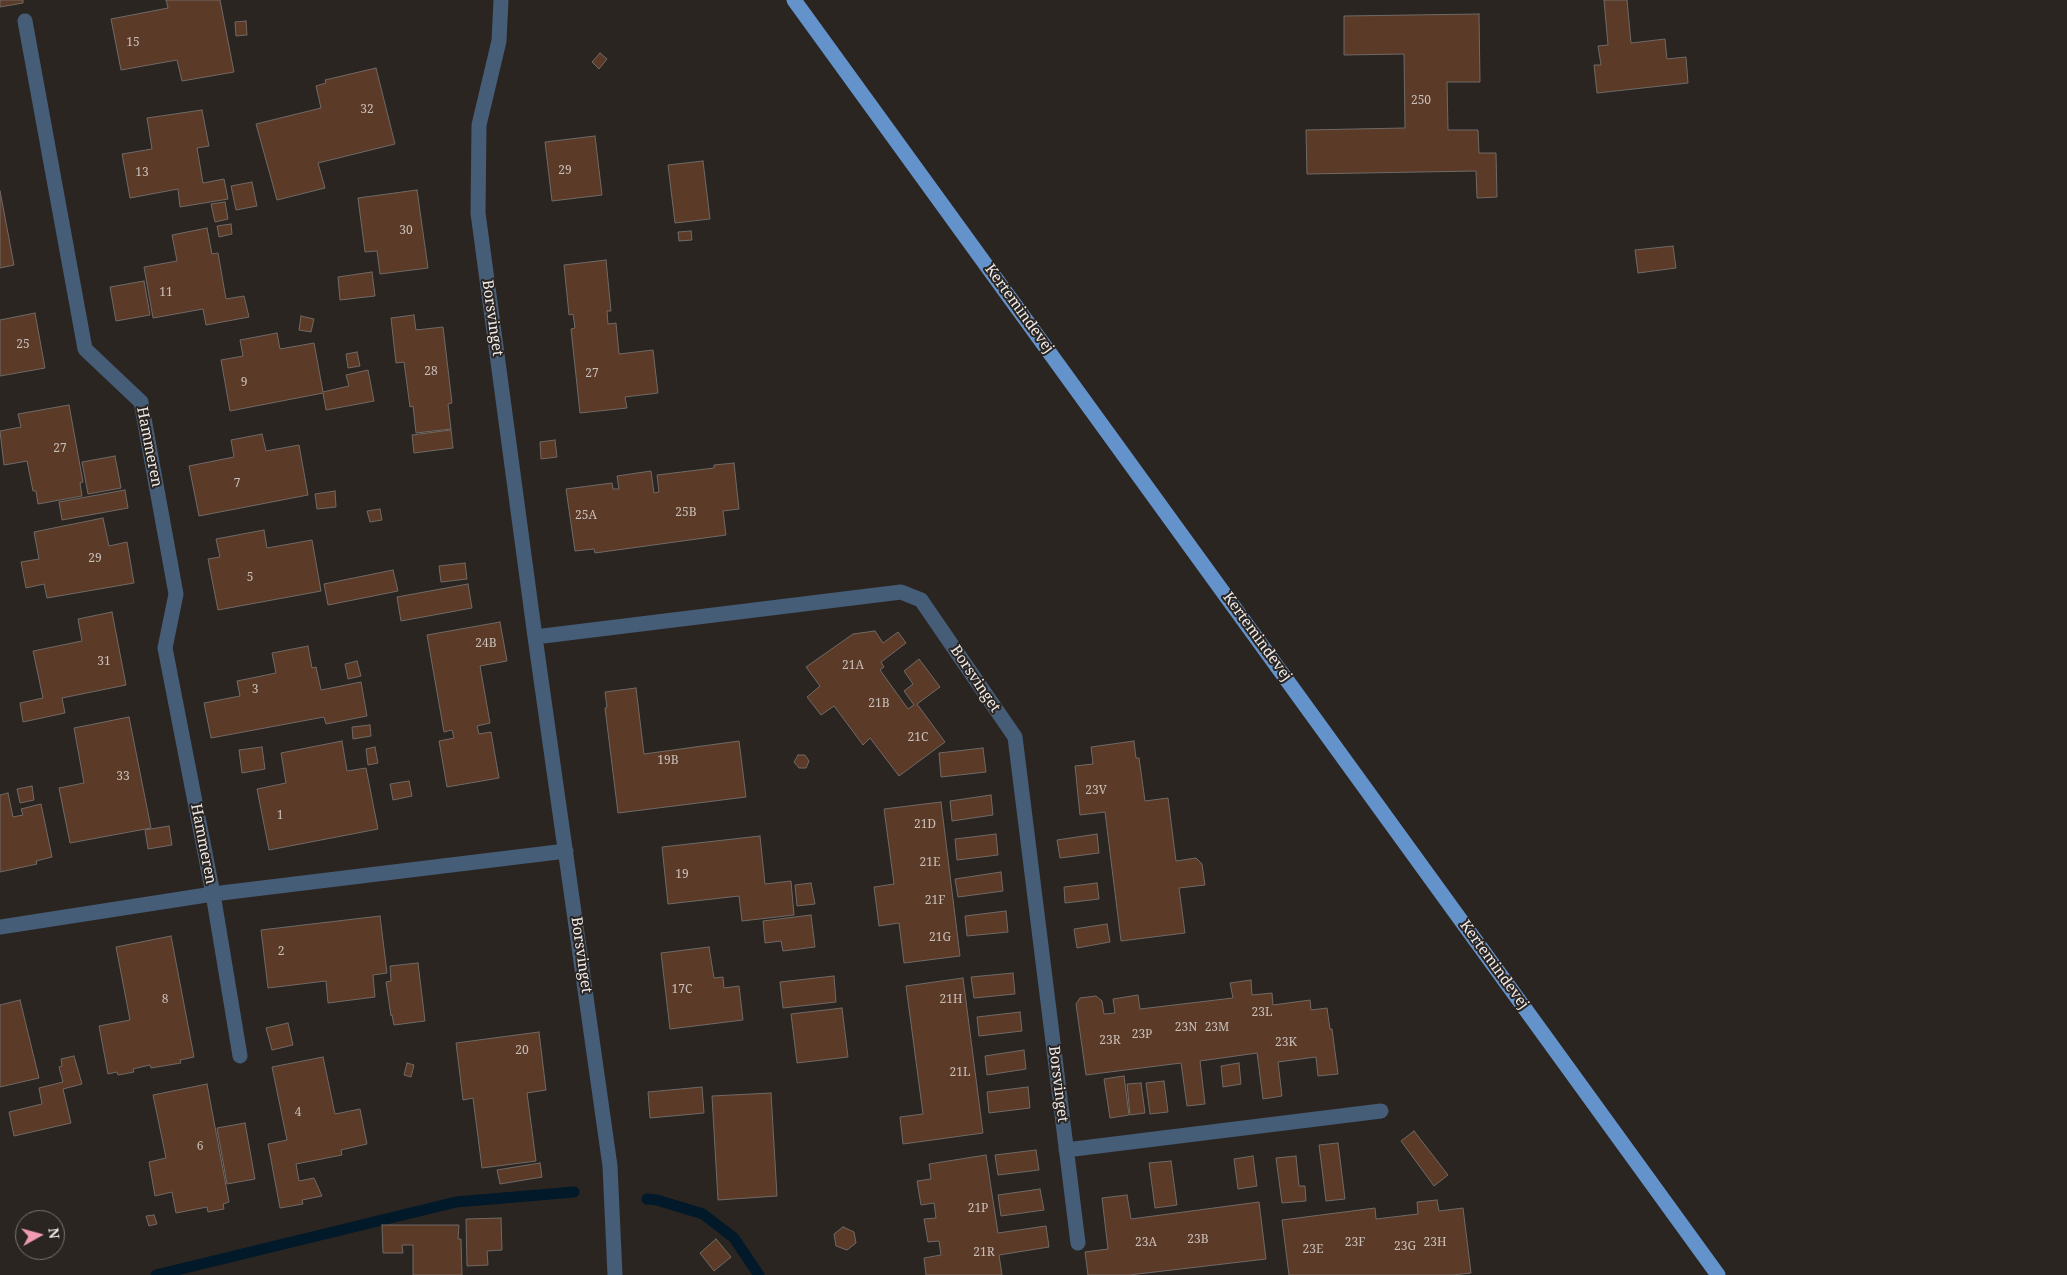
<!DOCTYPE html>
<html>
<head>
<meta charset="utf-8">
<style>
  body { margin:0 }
  #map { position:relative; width:2067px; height:1275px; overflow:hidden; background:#2b2522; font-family:"Noto Serif",serif }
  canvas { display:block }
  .north { position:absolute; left:15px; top:1210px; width:50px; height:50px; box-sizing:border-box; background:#2b2522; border:1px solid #797472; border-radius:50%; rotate:83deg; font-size:14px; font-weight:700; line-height:20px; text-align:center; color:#efebe9 }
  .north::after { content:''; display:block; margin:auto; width:18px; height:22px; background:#f09ab4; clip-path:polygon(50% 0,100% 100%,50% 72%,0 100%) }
</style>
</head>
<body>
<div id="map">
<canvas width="2067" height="1275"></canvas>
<div class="north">N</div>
</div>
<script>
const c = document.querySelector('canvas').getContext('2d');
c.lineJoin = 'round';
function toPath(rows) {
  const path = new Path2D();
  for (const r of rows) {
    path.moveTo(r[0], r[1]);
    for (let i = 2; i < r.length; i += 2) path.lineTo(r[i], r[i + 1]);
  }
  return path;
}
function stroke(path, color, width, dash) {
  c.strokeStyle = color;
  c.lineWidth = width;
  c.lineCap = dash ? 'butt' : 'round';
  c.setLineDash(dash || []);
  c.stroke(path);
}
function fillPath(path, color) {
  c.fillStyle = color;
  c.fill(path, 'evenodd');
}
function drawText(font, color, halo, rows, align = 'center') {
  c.font = font + ' "Noto Serif",serif';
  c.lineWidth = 4;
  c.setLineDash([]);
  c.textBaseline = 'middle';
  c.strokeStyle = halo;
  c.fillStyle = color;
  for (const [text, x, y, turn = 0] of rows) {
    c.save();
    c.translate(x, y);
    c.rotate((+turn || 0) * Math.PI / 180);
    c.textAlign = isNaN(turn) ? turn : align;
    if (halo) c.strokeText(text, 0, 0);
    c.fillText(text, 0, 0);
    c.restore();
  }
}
const stream = toPath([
  [647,1199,657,1200,703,1214,734,1238,759,1275],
  [156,1275,456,1202,574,1192]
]);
const building = toPath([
  [0,0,23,0,23,3,0,7,0,0],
  [166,0,220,0,234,72,182,81,177,60,121,70,111,19,168,8,166,0],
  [1604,0,1627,0,1631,43,1665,39,1667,59,1686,57,1688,83,1597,93,1594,65,1601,65,1598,46,1608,45,1604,0],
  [1479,14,1480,82,1447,82,1448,130,1478,130,1479,153,1496,153,1497,197,1477,198,1476,171,1307,174,1306,130,1405,128,1404,54,1344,55,1344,16,1479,14],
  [246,21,247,35,236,36,235,22,246,21],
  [600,53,607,59,599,69,592,62,600,53],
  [376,68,395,144,318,163,325,188,277,200,256,124,321,108,316,86,326,83,325,80,376,68],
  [202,110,209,146,197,148,203,183,224,179,228,199,180,207,178,189,130,198,122,154,152,149,147,118,202,110],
  [595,136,602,195,552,201,545,142,595,136],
  [703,161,710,219,675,223,668,165,703,161],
  [252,182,257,206,236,210,231,186,252,182],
  [417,190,428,268,380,274,377,251,365,252,358,198,417,190],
  [0,191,14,265,0,268,0,191],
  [225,202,228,219,215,222,211,204,225,202],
  [231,224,232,234,219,237,217,226,231,224],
  [207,228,212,254,218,253,226,299,244,296,249,317,206,325,203,309,153,318,144,267,177,261,172,235,207,228],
  [691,231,692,240,679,241,678,232,691,231],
  [1673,246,1676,268,1638,273,1635,250,1673,246],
  [606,260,611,311,607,311,608,324,616,323,619,354,653,350,658,393,625,397,627,408,580,413,571,329,575,328,573,314,569,315,564,265,606,260],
  [372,272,375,296,340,300,338,277,372,272],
  [144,281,150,315,116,321,110,287,144,281],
  [35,313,45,368,0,376,0,320,35,313],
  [414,315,416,330,443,327,452,403,448,404,451,429,416,433,413,406,410,407,404,362,396,363,391,318,414,315],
  [301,316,314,319,311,332,299,330,301,316],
  [277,333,280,349,314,343,323,392,349,386,346,375,368,370,374,401,326,410,323,393,230,411,221,360,243,356,240,340,277,333],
  [357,352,360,366,348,368,346,354,357,352],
  [69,405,83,482,80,483,82,496,38,504,36,491,33,491,27,461,4,465,0,431,21,427,18,414,69,405],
  [451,430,453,448,414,453,412,435,451,430],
  [262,434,266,451,299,445,308,495,199,516,189,466,234,457,231,440,262,434],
  [555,440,557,457,541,459,540,442,555,440],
  [115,456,121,488,88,494,82,462,115,456],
  [734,463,739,509,723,511,726,535,595,553,594,549,575,551,566,489,612,483,613,489,619,489,617,476,651,471,654,493,659,492,657,475,714,468,714,465,734,463],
  [125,490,128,508,62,520,59,502,125,490],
  [335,491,336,507,317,509,315,494,335,491],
  [380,509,382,520,370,522,367,511,380,509],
  [103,518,109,546,127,542,134,583,47,598,44,584,26,588,21,562,39,559,34,532,103,518],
  [264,530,267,548,312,540,321,591,218,610,208,559,220,557,216,539,264,530],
  [465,563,467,579,441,582,439,566,465,563],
  [393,570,398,591,328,605,324,584,393,570],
  [468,584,472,608,401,621,397,597,468,584],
  [112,612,126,685,62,698,65,713,23,722,20,703,43,698,33,651,82,641,78,619,112,612],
  [500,622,507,661,480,666,490,723,477,726,479,734,491,732,499,778,447,787,439,741,454,738,452,730,444,732,427,635,500,622],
  [875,631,883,643,898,632,906,643,881,662,884,667,880,670,908,709,914,705,904,691,913,684,904,671,919,659,940,687,917,704,945,742,899,776,870,738,863,745,834,706,821,715,807,697,820,686,806,667,853,634,875,631],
  [308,646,312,668,316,667,321,690,361,682,367,716,326,724,324,717,211,738,204,703,240,696,237,681,276,673,272,653,308,646],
  [357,661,361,676,348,679,345,664,357,661],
  [636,688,644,754,739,741,746,797,618,813,605,708,607,707,605,692,636,688],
  [129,717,151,828,70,843,59,788,84,783,74,728,129,717],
  [370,725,371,736,353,739,352,727,370,725],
  [342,741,347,771,366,768,378,829,269,850,257,789,286,783,281,753,342,741],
  [1134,741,1136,758,1139,758,1145,801,1168,798,1176,861,1196,858,1202,864,1205,885,1179,888,1185,933,1121,941,1105,812,1080,815,1075,766,1093,764,1091,747,1134,741],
  [262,747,265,769,242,773,239,750,262,747],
  [375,747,378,763,368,765,366,749,375,747],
  [983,748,986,772,941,777,939,753,983,748],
  [798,755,805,755,809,761,806,768,799,768,794,762,798,755],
  [409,781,412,796,393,800,390,784,409,781],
  [32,786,34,800,20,803,17,789,32,786],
  [8,793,13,817,23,815,21,809,41,804,52,857,36,861,37,864,0,872,0,795,8,793],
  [991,795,993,815,952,821,950,801,991,795],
  [941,802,960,956,904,963,899,923,879,926,874,887,894,884,884,809,941,802],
  [169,826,172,845,148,849,145,830,169,826],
  [996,834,998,855,957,860,955,839,996,834],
  [1097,834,1099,853,1060,858,1057,840,1097,834],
  [760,836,765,884,791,881,794,915,742,921,739,896,668,904,662,847,760,836],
  [1001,872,1003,891,958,897,955,879,1001,872],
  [811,883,815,904,797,906,795,885,811,883],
  [1097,883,1099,899,1065,903,1064,887,1097,883],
  [1006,911,1008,932,967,936,965,916,1006,911],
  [811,915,815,947,783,951,781,941,765,943,763,921,811,915],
  [380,916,387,973,373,975,375,997,328,1003,326,981,268,988,261,930,380,916],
  [1107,924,1110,942,1077,948,1074,929,1107,924],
  [171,936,194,1057,180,1060,181,1063,151,1068,150,1065,133,1069,134,1072,118,1075,117,1072,108,1074,99,1026,130,1020,116,947,171,936],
  [709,947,714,978,723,977,724,988,739,986,743,1020,670,1029,661,953,709,947],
  [418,963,425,1021,394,1025,392,1015,391,1016,386,982,391,981,390,966,418,963],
  [1013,973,1015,994,974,998,971,977,1013,973],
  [834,976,836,1002,783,1008,780,982,834,976],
  [963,978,983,1133,903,1144,900,1117,923,1114,906,986,963,978],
  [1251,980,1252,995,1272,993,1273,1005,1310,1000,1311,1010,1327,1008,1330,1029,1332,1029,1338,1074,1318,1076,1316,1057,1278,1062,1282,1096,1263,1099,1257,1053,1200,1061,1205,1104,1187,1106,1181,1063,1086,1075,1076,1004,1080,998,1096,996,1102,1001,1104,1014,1115,1013,1113,999,1138,995,1140,1009,1233,998,1230,983,1251,980],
  [20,1000,39,1078,0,1087,0,1005,20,1000],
  [842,1008,848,1057,797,1063,791,1014,842,1008],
  [1020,1012,1022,1031,979,1036,977,1017,1020,1012],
  [288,1023,293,1045,272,1050,266,1028,288,1023],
  [539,1032,546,1090,527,1093,536,1161,482,1168,473,1098,463,1100,456,1043,539,1032],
  [1024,1050,1026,1069,987,1075,985,1056,1024,1050],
  [74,1056,82,1084,63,1089,71,1123,14,1136,9,1112,42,1104,39,1088,63,1082,59,1067,62,1066,61,1059,74,1056],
  [323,1057,335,1114,360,1109,367,1144,341,1150,342,1155,296,1164,299,1181,314,1178,322,1196,302,1200,303,1204,280,1208,268,1144,287,1140,272,1067,323,1057],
  [407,1063,414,1065,411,1077,404,1075,407,1063],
  [1239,1063,1241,1084,1223,1087,1221,1066,1239,1063],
  [1124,1076,1129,1115,1110,1118,1104,1079,1124,1076],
  [1164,1081,1168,1112,1150,1114,1146,1083,1164,1081],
  [1141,1083,1145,1113,1130,1115,1127,1084,1141,1083],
  [207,1084,229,1202,223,1204,224,1209,208,1212,207,1207,176,1213,172,1192,155,1196,149,1162,166,1158,153,1095,207,1084],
  [702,1087,704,1113,650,1118,648,1092,702,1087],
  [1028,1087,1030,1108,989,1113,987,1092,1028,1087],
  [771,1093,777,1196,718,1200,712,1096,771,1093],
  [245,1123,255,1179,227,1184,217,1128,245,1123],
  [1414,1131,1448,1175,1434,1186,1401,1141,1414,1131],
  [1338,1143,1345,1199,1326,1201,1319,1145,1338,1143],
  [1036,1150,1039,1170,998,1175,995,1155,1036,1150],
  [986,1155,998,1233,1046,1226,1049,1247,999,1255,1002,1275,926,1275,924,1258,941,1255,939,1241,928,1242,924,1219,936,1218,934,1203,921,1205,917,1181,931,1179,929,1164,986,1155],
  [1253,1156,1257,1186,1238,1189,1234,1159,1253,1156],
  [1296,1156,1299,1186,1305,1186,1306,1201,1282,1203,1276,1158,1296,1156],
  [1171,1161,1177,1205,1155,1208,1149,1163,1171,1161],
  [540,1163,542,1177,500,1184,497,1170,540,1163],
  [1040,1189,1044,1210,1001,1216,998,1195,1040,1189],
  [1127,1195,1131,1219,1259,1202,1266,1259,1129,1275,1088,1275,1085,1252,1108,1249,1102,1198,1127,1195],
  [1437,1200,1439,1211,1463,1208,1471,1273,1452,1275,1289,1275,1282,1220,1375,1208,1376,1219,1418,1214,1417,1202,1437,1200],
  [154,1215,157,1224,149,1226,146,1216,154,1215],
  [501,1218,502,1250,487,1251,488,1265,467,1266,466,1219,501,1218],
  [382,1225,459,1225,458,1239,461,1239,462,1275,413,1275,413,1245,402,1245,403,1253,383,1253,382,1225],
  [843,1227,854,1232,856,1243,847,1250,836,1246,834,1234,843,1227],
  [716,1239,731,1257,714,1271,700,1253,716,1239]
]);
const minor = toPath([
  [501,0,499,41,479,125,478,213,535,637,610,1166,615,1275],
  [25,21,85,349,141,402,176,594,165,648,213,894,240,1056],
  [535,637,901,592,921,600,1015,737,1078,1243],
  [0,927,213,894,566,851],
  [1066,1150,1381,1111]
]);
const major = toPath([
  [794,0,1718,1275]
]);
const numberNames = [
  ["15",133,43],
  ["250",1421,101],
  ["32",367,110],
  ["29",565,171],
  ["13",142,173],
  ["30",406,231],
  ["11",166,293],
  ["25",23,345],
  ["28",431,372],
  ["27",592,374],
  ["9",244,383],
  ["27",60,449],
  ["7",237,484],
  ["25B",686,513],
  ["25A",586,516],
  ["29",95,559],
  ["5",250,578],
  ["24B",486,644],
  ["31",104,662],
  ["21A",853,666],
  ["3",255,690],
  ["21B",879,704],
  ["21C",918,738],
  ["19B",668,761],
  ["33",123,777],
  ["23V",1096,791],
  ["1",280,816],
  ["21D",925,825],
  ["21E",930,863],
  ["19",682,875],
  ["21F",935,901],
  ["21G",940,938],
  ["2",281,952],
  ["17C",682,990],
  ["8",165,1000],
  ["21H",951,1000],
  ["23L",1262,1013],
  ["23N",1186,1028],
  ["23M",1217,1028],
  ["23P",1142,1035],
  ["23R",1110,1041],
  ["23K",1286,1043],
  ["20",522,1051],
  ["21L",960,1073],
  ["4",298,1113],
  ["6",200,1147],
  ["21P",978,1209],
  ["23B",1198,1240],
  ["23A",1146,1243],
  ["23F",1355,1243],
  ["23H",1435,1243],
  ["23G",1405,1247],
  ["23E",1313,1250],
  ["21R",984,1253]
];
const streetNames = [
  ["Kertemindevej",1019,309,54],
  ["Borsvinget",492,318,82],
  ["Hammeren",149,447,79],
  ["Kertemindevej",1257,637,54],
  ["Borsvinget",975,679,56],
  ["Hammeren",203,844,79],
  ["Borsvinget",581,955,82],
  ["Kertemindevej",1494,965,54],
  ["Borsvinget",1058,1084,83]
];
stroke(stream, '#011928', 11);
fillPath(building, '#5b3b28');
stroke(building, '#706965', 1);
stroke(minor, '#465d78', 15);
stroke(major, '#6393ca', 15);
drawText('12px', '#cabfb9', null, numberNames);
drawText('15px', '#efebe9', '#2b2522', streetNames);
</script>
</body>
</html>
